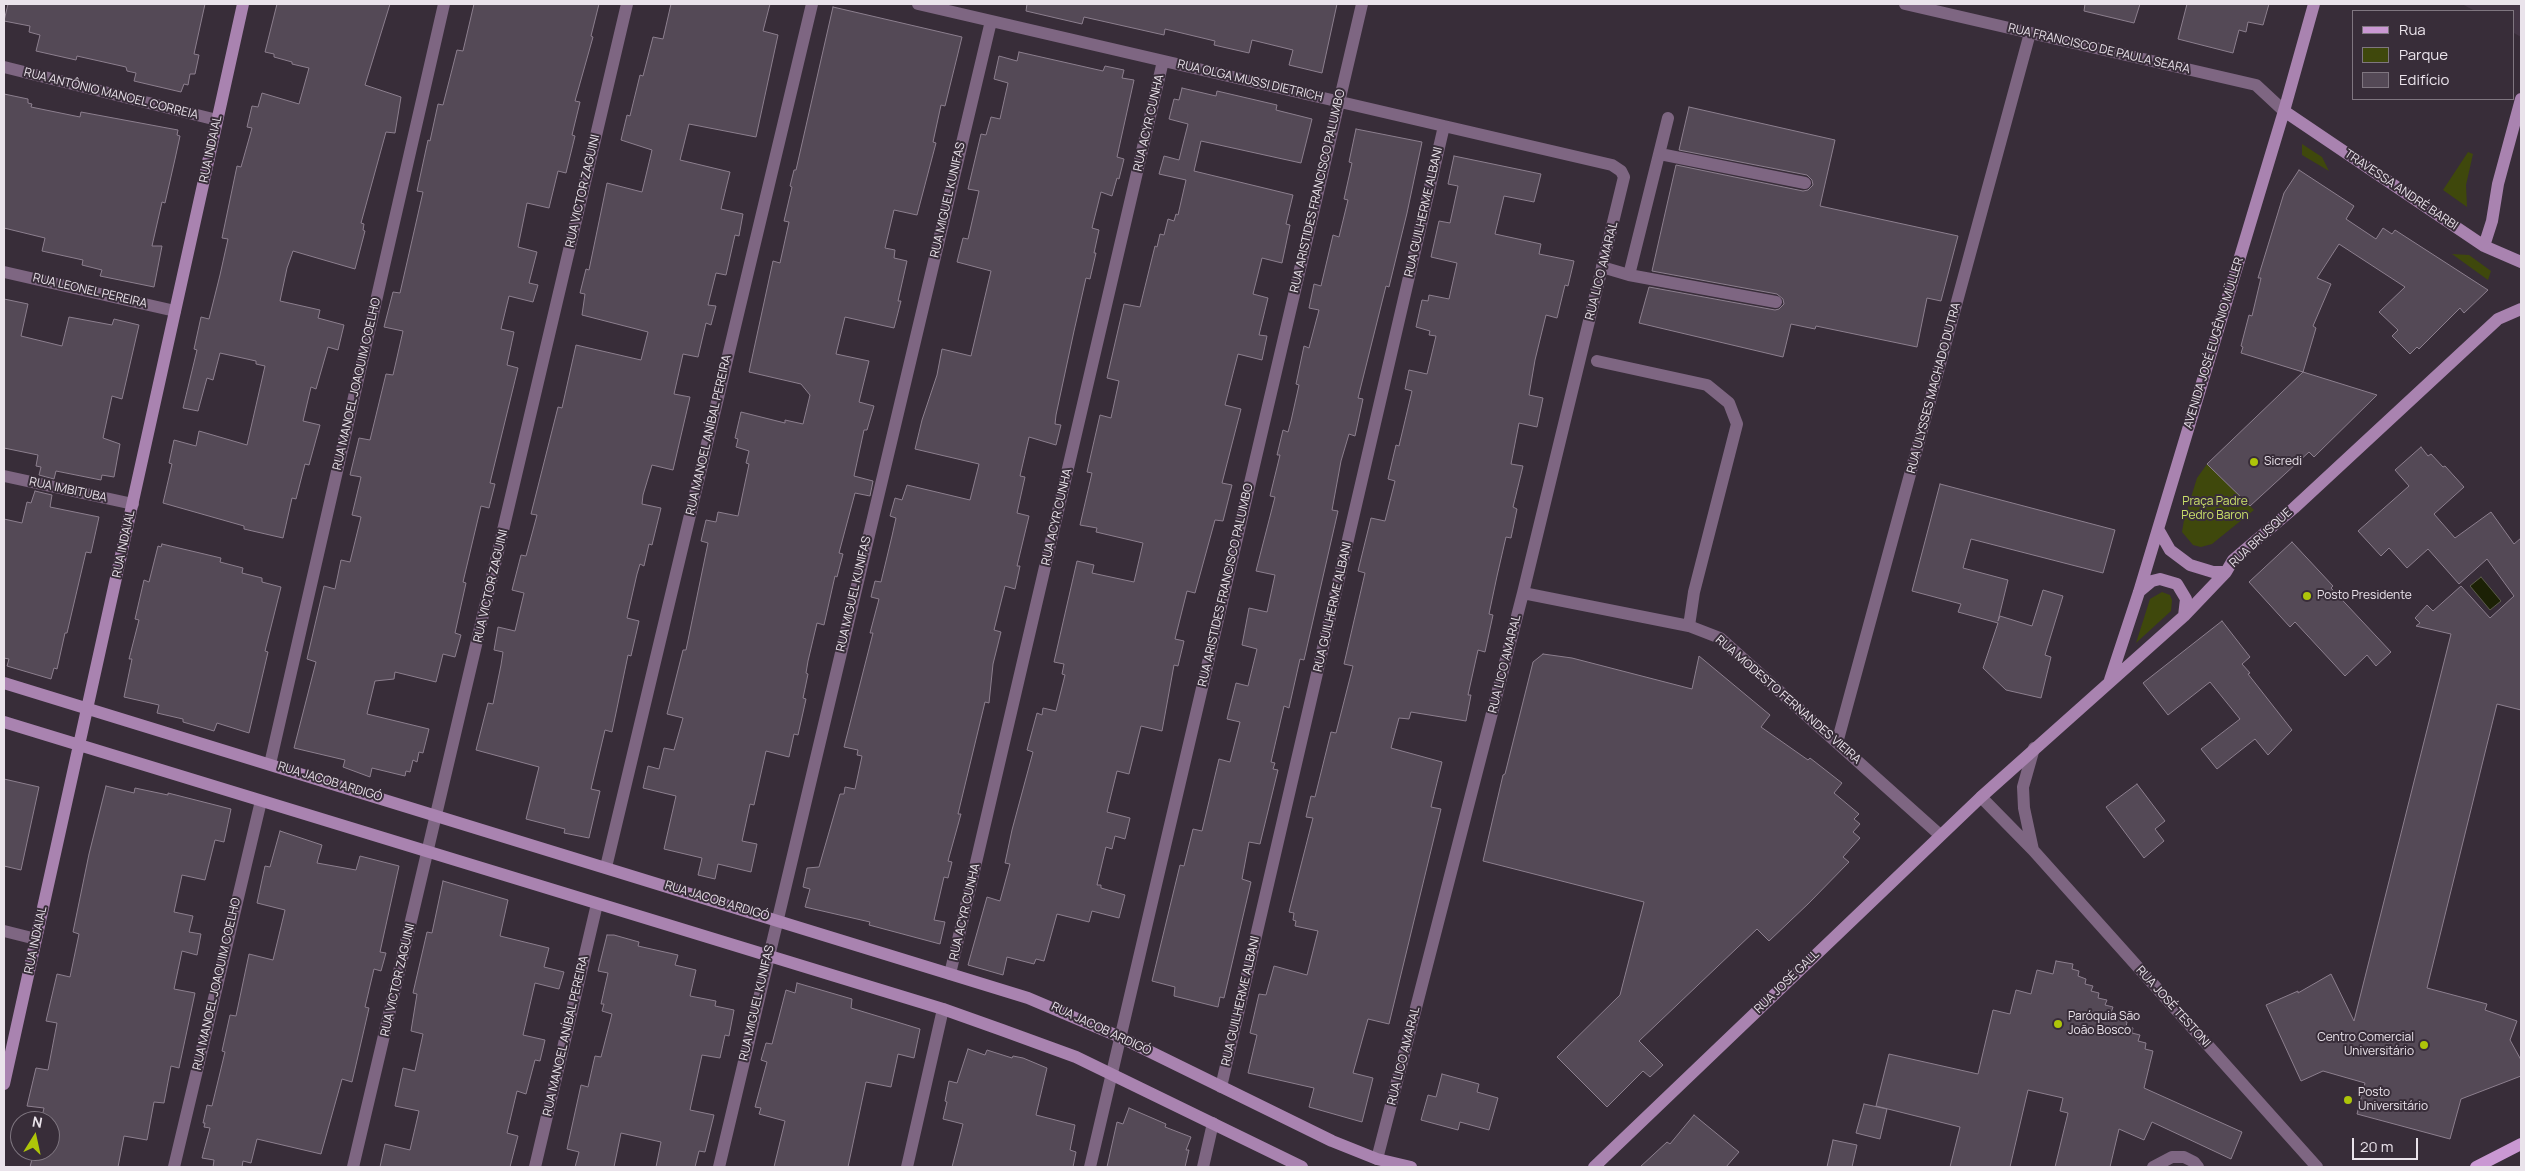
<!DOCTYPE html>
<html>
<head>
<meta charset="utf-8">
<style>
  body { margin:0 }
  #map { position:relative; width:2525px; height:1171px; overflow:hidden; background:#382d39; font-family:Manrope,sans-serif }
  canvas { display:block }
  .frame { position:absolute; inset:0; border:5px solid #eae3eb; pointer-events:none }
  .legend { position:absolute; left:2352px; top:10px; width:162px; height:90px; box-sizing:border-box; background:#382d39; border:1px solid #7f7680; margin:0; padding:6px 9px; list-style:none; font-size:15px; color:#eae3eb }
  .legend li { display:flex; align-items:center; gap:10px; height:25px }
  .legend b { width:25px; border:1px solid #7f7680 }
  .north { position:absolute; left:10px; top:1111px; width:50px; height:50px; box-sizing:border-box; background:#382d39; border:1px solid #7f7680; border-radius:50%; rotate:10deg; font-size:14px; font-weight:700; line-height:20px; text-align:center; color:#eae3eb }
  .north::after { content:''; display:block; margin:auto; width:18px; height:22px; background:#aec509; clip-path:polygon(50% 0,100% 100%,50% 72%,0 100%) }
  .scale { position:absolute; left:2352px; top:1138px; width:66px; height:22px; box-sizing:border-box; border:2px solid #eae3eb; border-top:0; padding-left:6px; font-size:15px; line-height:18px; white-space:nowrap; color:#eae3eb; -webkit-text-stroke:4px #382d39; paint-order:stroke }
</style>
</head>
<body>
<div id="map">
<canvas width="2525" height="1171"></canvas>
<div class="frame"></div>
<ul class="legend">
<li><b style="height:6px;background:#ca98d3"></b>Rua</li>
<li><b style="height:14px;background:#3f480c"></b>Parque</li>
<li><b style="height:14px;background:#544956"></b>Edifício</li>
</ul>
<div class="north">N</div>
<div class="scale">20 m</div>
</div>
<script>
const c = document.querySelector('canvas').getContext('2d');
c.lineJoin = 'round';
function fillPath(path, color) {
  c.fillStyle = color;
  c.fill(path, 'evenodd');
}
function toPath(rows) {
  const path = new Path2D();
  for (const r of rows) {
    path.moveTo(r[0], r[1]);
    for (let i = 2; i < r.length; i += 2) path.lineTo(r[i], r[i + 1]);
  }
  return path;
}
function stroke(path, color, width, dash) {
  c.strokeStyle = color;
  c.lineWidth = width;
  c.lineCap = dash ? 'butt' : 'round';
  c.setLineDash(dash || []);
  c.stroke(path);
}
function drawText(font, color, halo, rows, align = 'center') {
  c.font = font + ' Manrope,sans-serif';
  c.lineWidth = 4;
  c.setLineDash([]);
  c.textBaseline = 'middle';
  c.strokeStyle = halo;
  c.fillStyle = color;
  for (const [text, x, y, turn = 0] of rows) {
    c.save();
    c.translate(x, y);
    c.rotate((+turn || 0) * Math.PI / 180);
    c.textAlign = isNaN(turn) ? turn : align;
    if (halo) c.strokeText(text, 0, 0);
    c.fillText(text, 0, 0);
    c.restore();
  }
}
const built = toPath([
  [2462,4,2521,4,2521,37,2514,33,2514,11,2475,11]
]);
const green = toPath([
  [2302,144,2322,157,2329,171,2302,155],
  [2468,152,2473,154,2466,185,2467,207,2443,190],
  [2452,254,2469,255,2491,271,2488,280],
  [2207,464,2254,510,2212,544,2201,547,2193,545,2182,532,2184,520,2197,478],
  [2162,592,2170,595,2172,600,2171,611,2136,643,2150,599]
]);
const water = toPath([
  [2481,577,2501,601,2490,610,2470,586,2481,577]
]);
const building = toPath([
  [8,4,205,4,194,54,199,55,195,74,190,74,188,85,184,84,181,92,134,81,136,73,127,71,126,67,77,56,76,60,36,51,40,35,29,32,30,26,4,21,8,4],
  [277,4,390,4,365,85,401,97,395,133,386,132,361,223,364,224,363,230,365,231,355,269,293,251,287,268,280,301,320,310,318,318,344,325,338,350,328,347,316,389,311,387,303,421,320,425,309,465,305,464,296,499,292,498,283,538,244,529,244,526,163,503,172,464,169,463,174,440,196,446,199,431,247,445,265,366,256,364,256,361,220,353,213,380,207,378,198,411,183,408,197,350,194,349,201,317,209,319,220,275,228,239,222,238,237,166,241,167,252,128,247,127,252,106,258,107,262,93,299,104,309,68,292,64,292,62,274,57,274,54,265,52,277,4],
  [474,4,599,4,591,36,593,37,575,101,580,102,572,135,575,136,566,173,558,171,549,208,527,203,518,247,537,252,529,283,538,285,533,302,509,296,501,329,514,332,507,365,518,368,490,483,495,484,489,508,481,506,463,582,466,583,455,633,461,635,455,657,443,654,436,682,395,672,394,679,375,681,367,714,429,729,423,753,419,752,417,762,413,760,410,772,406,771,405,776,372,768,370,777,343,767,345,760,294,748,316,662,307,659,324,586,335,589,341,560,350,562,361,517,352,515,361,477,350,475,359,438,370,440,386,374,393,375,403,331,384,327,393,292,400,293,408,258,423,192,417,191,428,140,430,141,438,104,443,105,457,50,463,51,474,4],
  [671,4,770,4,763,31,778,35,756,137,689,124,680,160,730,172,721,209,743,214,739,236,735,235,726,275,716,273,708,305,716,306,711,325,706,323,698,357,683,354,674,394,690,397,673,470,652,465,643,495,642,504,661,508,652,545,649,544,644,566,640,564,637,574,627,618,639,621,631,656,628,655,612,732,605,730,591,789,600,791,589,838,564,833,565,829,526,819,539,767,476,750,488,703,493,704,501,665,503,652,494,650,498,627,515,631,524,593,512,590,521,555,526,556,537,515,531,514,558,407,562,408,576,345,641,360,648,332,582,315,585,294,580,293,586,269,589,270,607,183,642,192,652,150,621,140,627,115,630,116,640,75,643,76,653,37,663,39,671,4],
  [1027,4,1337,4,1322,73,1289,65,1293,50,1252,40,1249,53,1214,45,1215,41,1165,29,1164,35,1084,17,1082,24,1026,11,1027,4],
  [2085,4,2140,4,2134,23,2084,11,2085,4],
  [2187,4,2269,4,2263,25,2248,22,2246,32,2239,30,2233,53,2178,39,2187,4],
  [833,7,962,37,945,106,941,105,933,142,936,143,917,215,894,210,885,248,895,250,894,258,907,261,898,301,901,301,894,328,845,317,836,354,869,361,859,402,874,406,867,430,864,430,854,476,873,481,870,496,855,493,839,553,843,554,837,577,835,576,824,625,817,623,808,661,806,673,808,674,803,698,806,699,798,735,794,734,789,757,766,751,754,805,750,804,742,841,757,844,751,872,718,864,715,879,698,875,702,858,664,849,676,796,643,788,648,766,659,769,664,748,674,750,683,718,667,714,683,650,686,650,708,543,701,541,706,520,716,522,718,512,738,516,749,464,746,463,749,451,736,447,738,439,735,438,741,412,785,423,785,420,803,424,810,395,801,384,749,372,773,261,780,263,789,222,784,221,792,187,790,186,794,170,796,170,833,7],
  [1019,52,1103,71,1105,66,1124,70,1122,78,1134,80,1117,157,1124,159,1119,179,1117,178,1112,196,1101,192,1092,228,1099,230,1094,253,1096,253,1090,279,1086,278,1074,331,1056,415,1055,424,1061,425,1056,445,1029,437,1020,476,1025,477,1017,513,1029,516,1017,566,1020,566,1015,589,1005,586,994,630,1001,632,993,664,989,703,985,702,958,814,961,814,948,861,952,862,948,878,944,877,934,920,945,922,940,944,869,925,870,922,805,907,810,889,803,887,807,868,819,867,840,794,844,794,845,787,855,789,862,756,857,755,858,750,844,747,873,633,870,633,879,599,871,597,875,581,881,582,892,536,896,518,890,516,895,498,902,500,907,485,970,500,979,464,915,449,922,420,937,375,942,349,971,356,991,271,957,262,963,238,968,239,979,191,968,189,981,134,986,135,991,117,1000,119,1008,83,994,79,999,56,1017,61,1019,52],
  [1182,88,1216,96,1217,91,1277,105,1276,110,1312,119,1301,163,1201,141,1194,171,1293,195,1286,224,1290,225,1282,263,1262,258,1253,294,1268,298,1259,335,1267,336,1262,360,1238,354,1225,405,1241,409,1222,483,1232,485,1223,521,1215,520,1195,593,1187,591,1175,639,1184,641,1178,666,1174,665,1162,731,1141,726,1129,774,1117,771,1107,812,1130,818,1125,839,1115,836,1112,849,1106,847,1097,885,1101,885,1101,888,1125,895,1119,918,1092,911,1089,922,1057,914,1044,961,1036,959,1034,964,1007,957,1003,975,968,965,987,897,1000,901,1010,864,1005,863,1012,830,1033,752,1027,750,1037,713,1042,715,1043,708,1056,711,1065,675,1062,674,1064,664,1054,662,1077,561,1094,565,1092,573,1134,582,1143,543,1096,532,1097,528,1080,525,1092,473,1087,472,1100,415,1111,418,1119,381,1107,378,1124,304,1140,307,1155,246,1157,247,1160,234,1164,235,1168,219,1174,221,1176,214,1178,215,1186,180,1159,174,1164,156,1179,160,1188,124,1169,119,1174,99,1179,100,1182,88],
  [4,94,28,99,28,103,32,104,31,107,80,117,81,112,178,130,177,135,180,136,175,159,165,203,162,202,152,246,162,246,154,287,100,276,102,270,82,265,83,260,42,251,45,238,4,228,4,94],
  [1689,107,1835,140,1820,206,1958,236,1941,301,1927,298,1917,347,1816,326,1815,329,1791,324,1783,357,1639,323,1649,287,1775,310,1779,309,1784,304,1783,299,1777,294,1652,271,1676,165,1803,191,1808,190,1813,185,1812,180,1807,175,1679,150,1689,107],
  [1356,129,1422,142,1407,213,1389,287,1386,286,1358,398,1363,399,1355,436,1349,434,1341,461,1332,510,1338,511,1304,660,1300,659,1289,708,1284,706,1271,762,1275,763,1273,769,1278,770,1260,844,1249,842,1242,879,1251,882,1224,998,1220,997,1218,1007,1174,996,1175,987,1152,981,1180,865,1184,866,1193,829,1202,831,1219,759,1230,762,1240,722,1227,719,1236,683,1248,686,1257,649,1242,645,1249,608,1267,612,1275,575,1256,571,1275,497,1270,496,1280,455,1277,455,1283,430,1288,432,1291,421,1299,385,1296,384,1304,346,1309,348,1319,310,1309,308,1314,284,1321,286,1333,235,1339,237,1348,200,1344,199,1352,163,1349,162,1356,129],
  [1454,156,1541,174,1534,202,1504,196,1495,234,1541,244,1539,254,1574,261,1568,286,1565,285,1557,318,1546,315,1535,360,1529,395,1543,398,1537,427,1519,423,1511,464,1523,466,1513,507,1517,509,1511,538,1506,537,1497,576,1489,614,1493,615,1485,652,1478,650,1468,695,1471,695,1466,721,1411,712,1409,719,1399,718,1391,748,1442,762,1431,807,1441,809,1389,1024,1368,1019,1353,1073,1373,1078,1362,1122,1309,1107,1314,1088,1248,1073,1257,1035,1250,1033,1259,994,1266,995,1274,966,1307,975,1318,931,1295,926,1296,921,1293,920,1294,913,1289,912,1313,818,1306,817,1311,796,1315,797,1331,732,1336,733,1353,666,1344,664,1365,573,1358,571,1371,518,1385,521,1395,481,1388,479,1396,445,1399,446,1412,391,1405,389,1409,370,1427,374,1436,336,1429,335,1430,331,1416,327,1422,300,1428,301,1429,295,1449,299,1457,263,1431,257,1439,221,1450,223,1458,186,1448,184,1454,156],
  [2299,170,2354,206,2346,219,2376,239,2383,228,2392,234,2395,230,2488,290,2464,313,2460,308,2419,349,2417,347,2410,354,2392,336,2398,330,2379,312,2405,287,2339,244,2317,278,2331,284,2313,326,2316,328,2303,372,2241,353,2243,347,2241,346,2249,315,2252,316,2261,278,2258,278,2284,193,2299,170],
  [4,299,28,304,21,336,62,346,69,317,112,325,114,319,139,325,122,399,112,396,103,438,120,444,114,477,102,475,101,480,56,471,54,479,39,475,41,467,36,466,38,455,4,448,4,299],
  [2303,372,2377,395,2314,457,2309,452,2250,506,2207,464,2303,372],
  [2421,447,2428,456,2431,454,2443,467,2445,466,2464,487,2434,514,2455,538,2491,512,2514,544,2521,538,2521,710,2497,704,2427,988,2487,1004,2485,1010,2517,1021,2510,1040,2521,1060,2521,1076,2461,1099,2450,1139,2357,1114,2365,1083,2323,1071,2301,1081,2266,1005,2298,991,2298,993,2331,974,2354,1021,2451,634,2416,626,2420,623,2415,618,2427,605,2433,611,2461,586,2490,618,2514,596,2487,559,2459,584,2428,549,2407,568,2389,548,2381,556,2358,531,2409,486,2395,470,2421,447],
  [1940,484,2115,530,2103,573,1971,539,1963,568,2008,580,1998,621,2000,616,2032,626,2043,590,2063,596,2045,655,2051,657,2041,698,2006,690,1983,668,1998,623,1958,612,1961,604,1912,591,1940,484],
  [35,491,52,495,50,507,99,517,91,553,86,552,67,633,65,633,57,669,54,668,51,679,7,666,9,659,4,658,4,519,22,523,27,502,31,503,35,491],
  [2292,542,2333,586,2331,588,2391,652,2376,666,2367,655,2345,676,2295,622,2290,627,2249,582,2292,542],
  [162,544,221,558,220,562,243,568,242,573,262,578,262,582,281,587,265,651,268,652,249,733,217,723,214,731,183,722,183,719,157,713,159,705,124,697,132,659,129,659,139,620,135,619,144,580,149,582,158,546,161,547,162,544],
  [2222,621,2250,657,2242,664,2250,673,2248,674,2292,730,2268,755,2255,739,2217,769,2201,749,2240,719,2210,682,2168,715,2143,683,2222,621],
  [1543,654,1572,658,1692,689,1699,656,1770,715,1761,727,1808,760,1810,758,1842,783,1834,793,1859,814,1854,819,1860,824,1853,832,1860,838,1843,857,1849,862,1809,903,1769,941,1757,929,1639,1041,1663,1065,1650,1077,1643,1071,1607,1107,1557,1057,1620,995,1644,902,1483,861,1503,775,1505,774,1533,662,1543,654],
  [4,779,39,787,21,870,4,866,4,779],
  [2137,784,2165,821,2155,829,2164,841,2144,858,2106,807,2137,784],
  [106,786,134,793,135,788,168,795,168,793,231,809,224,842,215,840,205,880,182,875,174,912,193,916,189,932,201,934,197,955,182,951,174,989,195,993,179,1068,171,1066,164,1103,154,1102,147,1140,124,1136,118,1167,30,1167,34,1151,50,1151,50,1121,41,1121,44,1108,27,1106,36,1068,48,1070,57,1023,46,1021,57,974,70,977,79,934,73,932,89,854,106,786],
  [280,831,322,845,317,863,356,870,360,856,399,866,380,952,386,953,381,971,374,969,365,1007,369,1008,352,1082,342,1079,321,1154,257,1139,251,1163,243,1161,242,1167,213,1167,214,1160,202,1158,210,1128,204,1127,205,1123,203,1123,207,1105,212,1106,225,1052,222,1051,230,1015,236,1016,249,954,273,960,285,910,257,903,265,866,270,867,280,831],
  [443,881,508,900,500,936,549,948,544,967,564,972,559,989,535,983,523,1035,545,1040,540,1061,535,1060,526,1094,517,1091,507,1133,518,1136,510,1167,380,1167,385,1144,410,1150,419,1111,395,1106,403,1068,415,1071,423,1034,411,1031,417,994,413,993,427,932,432,933,443,881],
  [607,935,614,935,639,942,638,946,678,955,675,965,696,970,690,996,716,1001,715,1006,734,1010,729,1036,725,1035,720,1058,702,1055,690,1110,714,1115,705,1152,699,1151,695,1167,656,1167,661,1142,621,1133,614,1167,575,1167,579,1152,567,1149,581,1085,588,1087,595,1056,601,1057,612,1014,602,1011,604,1004,601,1004,608,973,598,971,607,935],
  [2056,961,2073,964,2072,969,2079,971,2078,976,2086,979,2085,984,2093,986,2091,991,2099,993,2098,998,2107,1000,2105,1005,2113,1007,2111,1013,2119,1015,2118,1019,2127,1022,2126,1027,2133,1028,2132,1033,2140,1035,2138,1041,2146,1043,2145,1049,2153,1051,2144,1088,2242,1132,2231,1159,2152,1122,2144,1140,2119,1129,2110,1167,2055,1167,2068,1113,2060,1111,2063,1098,2028,1090,2010,1167,1950,1167,1960,1127,1876,1106,1889,1054,1978,1074,1993,1010,2010,1014,2016,990,2031,994,2037,970,2053,974,2056,961],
  [797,983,852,999,851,1008,920,1029,914,1058,898,1054,891,1087,866,1082,848,1167,774,1167,785,1121,759,1114,761,1108,755,1107,767,1062,761,1060,766,1043,772,1044,786,990,795,993,797,983],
  [968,1049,985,1055,987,1050,1012,1058,1013,1056,1023,1058,1047,1068,1036,1115,1075,1125,1070,1150,1076,1152,1073,1167,952,1167,963,1124,943,1119,947,1102,945,1101,949,1081,957,1083,968,1049],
  [1442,1074,1479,1084,1477,1092,1498,1098,1489,1130,1460,1122,1458,1130,1421,1120,1428,1095,1436,1097,1442,1074],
  [1864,1104,1887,1109,1880,1139,1856,1133,1864,1104],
  [1129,1108,1166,1124,1165,1127,1191,1137,1186,1150,1189,1150,1185,1167,1107,1167,1117,1122,1123,1124,1129,1108],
  [1694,1115,1739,1152,1726,1167,1640,1167,1667,1142,1670,1144,1694,1115],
  [1833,1140,1857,1145,1852,1167,1827,1167,1833,1140]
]);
const service = toPath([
  [1660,154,1805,183],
  [1602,267,1629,275,1776,302],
  [1629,275,1668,118],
  [2153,1167,2172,1157,2184,1157,2194,1162,2198,1167]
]);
const minor = toPath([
  [918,4,1612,165,1621,171,1624,177,1523,593,1377,1159],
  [4,67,217,120],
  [4,272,175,311],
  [1597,361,1707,385,1729,403,1737,424,1694,592,1689,626],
  [4,476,133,504],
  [1523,593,1689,626,1720,638,1940,835],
  [1837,743,2030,33],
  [270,764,444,4],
  [606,867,812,4],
  [4,931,36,939],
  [950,974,1163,61],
  [1221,1087,1444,126],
  [174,1167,261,801],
  [353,1167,627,4],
  [535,1167,597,904],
  [719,1167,991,21],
  [907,1167,943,1009],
  [1090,1167,1362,4],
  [1203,1167,1213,1123]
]);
const tertiary = toPath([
  [1905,4,2256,85,2284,111],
  [1981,797,2033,850,2317,1167],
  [2033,850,2024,808,2023,787,2034,748]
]);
const secondary = toPath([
  [2284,111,2484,246,2521,262],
  [2484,246,2492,221,2498,184,2521,99],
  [2158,529,2170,550,2190,565,2213,572,2226,572],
  [2140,591,2152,581,2160,579,2177,584,2186,599,2184,616],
  [2110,680,2139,592,2284,111,2314,4],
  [4,683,1028,998,1120,1037,1332,1141,1377,1159,1411,1167],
  [4,722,943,1009,1002,1030,1076,1057,1302,1167],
  [4,1084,243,4],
  [1594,1167,1981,797,2184,616,2226,572,2233,560,2294,508,2498,319,2521,309]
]);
const primary = toPath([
  [2476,1167,2521,1144]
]);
const markers = [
  [2254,462,5,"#aec509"],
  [2307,596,5,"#aec509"],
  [2058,1024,5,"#aec509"],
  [2424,1045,5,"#aec509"],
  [2348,1100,5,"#aec509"]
];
const streetNames = [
  ["RUA FRANCISCO DE PAULA SEARA",2099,49,13],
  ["RUA OLGA MUSSI DIETRICH",1250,81,13],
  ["RUA ANTÔNIO MANOEL CORREIA",111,94,14],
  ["RUA ACYR CUNHA",1149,123,-77],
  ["RUA INDAIAL",211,149,-78],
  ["TRAVESSA ANDRÉ BARBI",2401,190,34],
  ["RUA VICTOR ZAGUINI",583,191,-77],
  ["RUA ARISTIDES FRANCISCO PALUMBO",1318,191,-77],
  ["RUA MIGUEL KUNIFAS",948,200,-77],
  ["RUA GUILHERME ALBANI",1424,212,-77],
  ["RUA LICO AMARAL",1602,271,-76],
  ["RUA LEONEL PEREIRA",90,291,13],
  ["AVENIDA JOSÉ EUGÊNIO MÜLLER",2214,343,-73],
  ["RUA MANOEL JOAQUIM COELHO",357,384,-77],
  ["RUA ULYSSES MACHADO DUTRA",1934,388,-75],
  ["RUA MANOEL ANÍBAL PEREIRA",709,435,-77],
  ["RUA IMBITUBA",68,490,12],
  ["RUA ACYR CUNHA",1057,517,-77],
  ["RUA BRUSQUE",2261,538,-43],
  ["RUA INDAIAL",124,544,-78],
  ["RUA ARISTIDES FRANCISCO PALUMBO",1226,585,-77],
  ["RUA VICTOR ZAGUINI",491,586,-77],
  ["RUA MIGUEL KUNIFAS",854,594,-77],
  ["RUA GUILHERME ALBANI",1333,607,-77],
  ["RUA LICO AMARAL",1505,664,-76],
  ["RUA MODESTO FERNANDES VIEIRA",1788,700,41],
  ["RUA JACOB ARDIGÓ",330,782,17],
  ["RUA JACOB ARDIGÓ",717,901,17],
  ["RUA ACYR CUNHA",965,912,-77],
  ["RUA INDAIAL",36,940,-78],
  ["RUA VICTOR ZAGUINI",398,980,-77],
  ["RUA JOSÉ GALL",1787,982,-44],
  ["RUA MANOEL JOAQUIM COELHO",217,984,-77],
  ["RUA GUILHERME ALBANI",1241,1001,-77],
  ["RUA MIGUEL KUNIFAS",757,1003,-77],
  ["RUA JOSÉ TESTONI",2173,1007,48],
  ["RUA JACOB ARDIGÓ",1101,1029,25],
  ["RUA MANOEL ANÍBAL PEREIRA",566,1036,-77],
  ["RUA LICO AMARAL",1404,1056,-76]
];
const poiNames = [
  ["Sicredi",2264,462],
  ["Posto Presidente",2317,596],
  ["Paróquia São",2068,1017],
  ["João Bosco",2068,1031],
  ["Centro Comercial",2414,1038,"right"],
  ["Universitário",2414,1052,"right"],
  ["Posto",2358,1093],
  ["Universitário",2358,1107]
];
const parkNames = [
  ["Praça Padre",2215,502],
  ["Pedro Baron",2215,516]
];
fillPath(built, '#443646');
fillPath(green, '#3f480c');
fillPath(water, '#1c2105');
stroke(water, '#5a5b4a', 1);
fillPath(building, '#544956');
stroke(building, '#8c7f8e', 1);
stroke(service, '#7e6682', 12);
stroke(minor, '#7e6682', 12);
stroke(tertiary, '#7e6682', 12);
stroke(secondary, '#a983b0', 12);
stroke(primary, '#ca98d3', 12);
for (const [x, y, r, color] of markers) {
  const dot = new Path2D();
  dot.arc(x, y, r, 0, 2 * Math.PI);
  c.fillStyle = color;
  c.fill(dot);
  stroke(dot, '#382d39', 2);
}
drawText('12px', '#eae3eb', '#382d39', streetNames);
drawText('12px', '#eae3eb', '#382d39', poiNames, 'left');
drawText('12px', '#cbe06a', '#382d39', parkNames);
</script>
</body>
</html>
